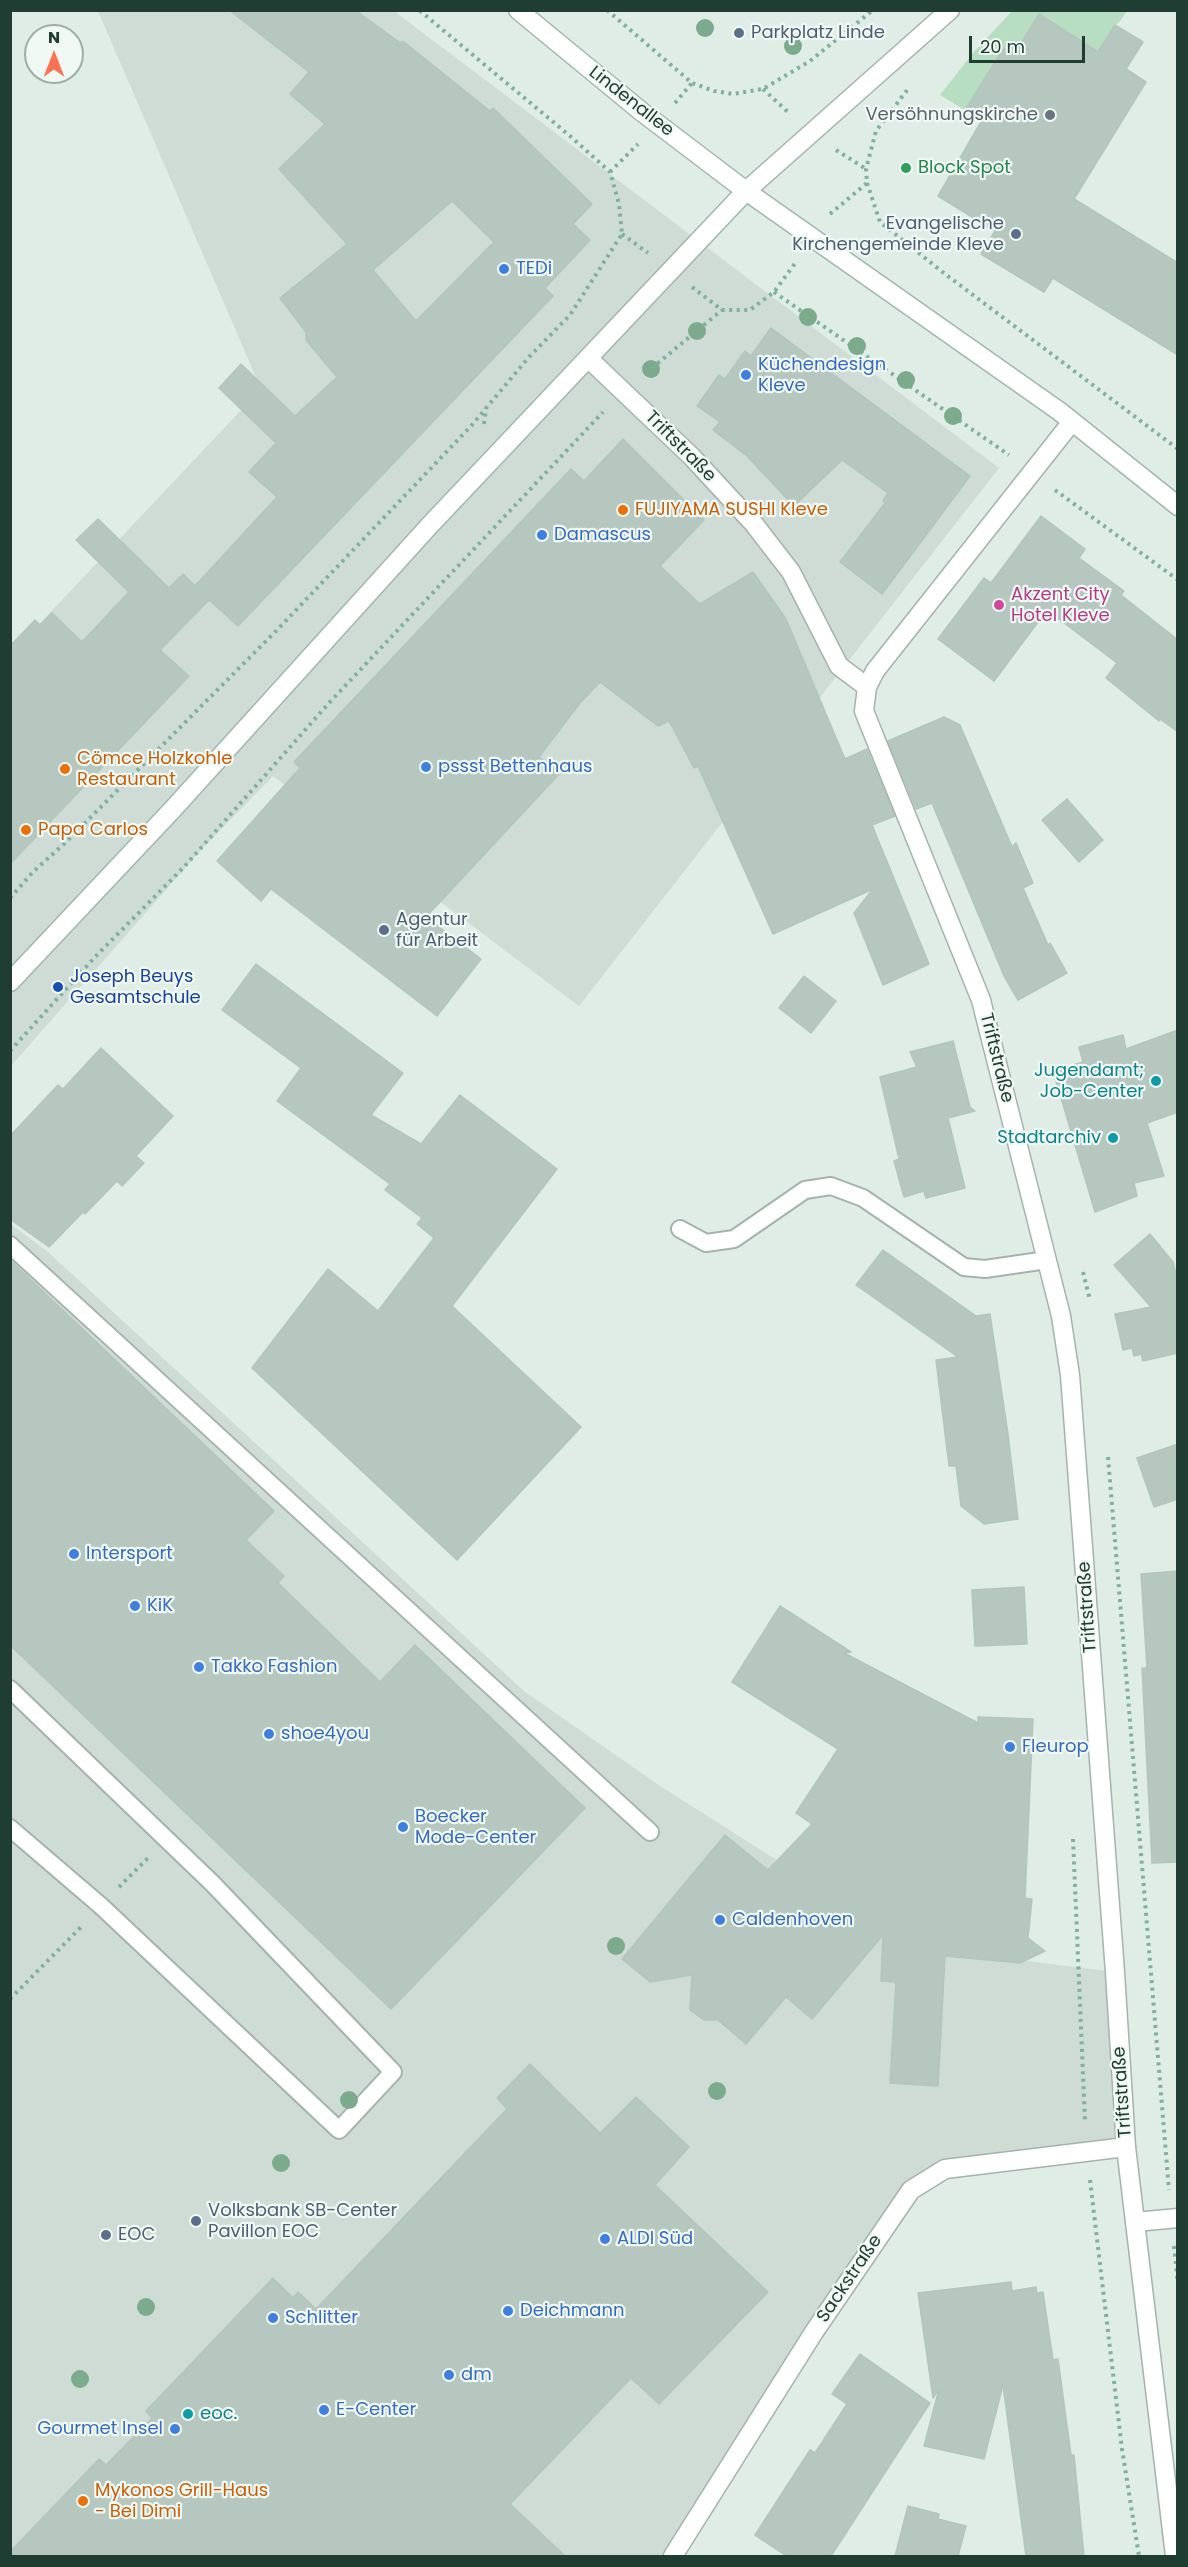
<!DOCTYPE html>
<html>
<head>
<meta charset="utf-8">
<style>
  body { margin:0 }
  #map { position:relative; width:1188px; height:2567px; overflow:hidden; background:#e0ece6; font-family:Poppins,sans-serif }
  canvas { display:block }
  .frame { position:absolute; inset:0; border:12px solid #203d34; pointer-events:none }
  .north { position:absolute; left:24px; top:24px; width:60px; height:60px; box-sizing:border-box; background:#f0f8f4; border:2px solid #9dada7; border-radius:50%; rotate:0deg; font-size:16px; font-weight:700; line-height:24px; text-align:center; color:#203d34 }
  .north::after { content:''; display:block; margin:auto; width:21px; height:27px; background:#f97350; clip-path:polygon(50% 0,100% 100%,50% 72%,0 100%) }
  .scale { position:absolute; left:969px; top:36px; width:116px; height:27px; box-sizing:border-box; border:3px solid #203d34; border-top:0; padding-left:8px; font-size:18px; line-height:21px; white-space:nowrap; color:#203d34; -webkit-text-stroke:4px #f0f8f4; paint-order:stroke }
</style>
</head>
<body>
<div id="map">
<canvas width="1188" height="2567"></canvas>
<div class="frame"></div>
<div class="north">N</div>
<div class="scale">20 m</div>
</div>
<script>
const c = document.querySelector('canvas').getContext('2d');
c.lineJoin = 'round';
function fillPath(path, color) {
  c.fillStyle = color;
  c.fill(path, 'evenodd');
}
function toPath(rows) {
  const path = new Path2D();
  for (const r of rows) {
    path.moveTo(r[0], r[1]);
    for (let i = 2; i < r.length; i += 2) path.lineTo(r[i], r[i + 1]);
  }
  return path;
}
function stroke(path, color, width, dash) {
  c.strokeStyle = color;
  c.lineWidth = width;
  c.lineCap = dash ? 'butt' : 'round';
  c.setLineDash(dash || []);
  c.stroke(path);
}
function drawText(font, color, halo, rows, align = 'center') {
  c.font = font + ' Poppins,sans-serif';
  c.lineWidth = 4.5;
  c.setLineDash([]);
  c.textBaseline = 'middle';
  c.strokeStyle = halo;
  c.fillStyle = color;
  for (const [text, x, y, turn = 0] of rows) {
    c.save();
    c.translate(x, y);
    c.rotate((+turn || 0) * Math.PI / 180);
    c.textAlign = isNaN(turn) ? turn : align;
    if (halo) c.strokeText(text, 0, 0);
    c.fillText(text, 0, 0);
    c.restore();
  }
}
const built = toPath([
  [98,11,394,11,999,468,579,1006,273,776,200,851,11,1066,11,654,261,389],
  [10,1224,47,1251,524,1691,660,1786,914,1947,1115,1972,1126,2147,945,2169,911,2190,673,2556,11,2556]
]);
const green = toPath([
  [1012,11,1127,11,1120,21,1115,25,1098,52,1039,15,1014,55,965,110,940,95,973,53]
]);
const building = toPath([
  [229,10,355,10,399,42,404,42,490,111,493,108,592,204,573,224,590,240,545,288,553,296,238,626,207,598,209,600,160,650,189,676,10,864,10,646,35,620,40,625,52,613,82,642,129,592,76,540,98,519,169,588,183,574,195,586,277,497,249,472,276,443,219,388,241,364,295,416,337,377,306,340,306,332,280,298,347,244,279,169,325,124,290,94,309,72,229,10],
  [452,201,494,242,416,321,373,270,452,201],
  [1039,14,1098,52,1115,25,1143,42,1126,69,1146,82,1074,199,1178,263,1178,355,1053,278,1044,292,981,254,995,231,938,196,982,120,965,110,1004,48,1014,55,1039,14],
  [771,328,970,476,882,594,840,562,885,503,883,501,888,493,842,460,794,506,747,456,713,430,720,422,697,406,719,375,725,379,745,351,751,356,771,328],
  [623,439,704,520,660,566,700,604,753,572,786,619,845,759,867,749,895,816,872,825,929,964,883,985,854,913,873,889,773,934,698,766,694,768,669,721,658,726,600,682,580,703,539,757,560,773,426,917,481,959,437,1016,271,889,261,901,217,861,300,768,294,762,571,469,584,481,623,439],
  [1041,516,1085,549,1079,558,1124,591,1121,595,1178,640,1178,732,1160,719,1159,721,1106,678,1117,663,1047,610,994,681,938,639,984,578,991,583,1041,516],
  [944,717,960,725,1012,847,1016,843,1033,883,1023,888,1048,945,1050,943,1067,973,1018,1000,1004,976,932,803,916,809,888,741,944,717],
  [1067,799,1103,840,1079,862,1042,820,1067,799],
  [256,964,403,1073,371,1115,421,1144,460,1095,557,1169,452,1306,581,1427,457,1560,252,1368,328,1269,378,1311,434,1238,417,1224,422,1218,385,1190,390,1184,277,1101,301,1068,222,1010,256,964],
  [804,976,836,1001,811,1033,779,1008,804,976],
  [1178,1030,1178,1112,1147,1123,1164,1176,1134,1183,1137,1196,1095,1212,1053,1071,1083,1062,1079,1047,1123,1035,1126,1049,1178,1030],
  [953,1041,970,1107,975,1111,948,1118,965,1188,926,1198,924,1191,904,1197,894,1161,899,1159,880,1077,917,1067,910,1052,953,1041],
  [101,1048,173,1116,136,1156,144,1163,122,1186,117,1181,85,1214,83,1212,49,1247,10,1219,10,1136,58,1085,63,1089,101,1048],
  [1150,1234,1173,1262,1178,1283,1178,1353,1143,1361,1141,1354,1134,1356,1132,1348,1123,1350,1115,1314,1151,1307,1114,1265,1150,1234],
  [883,1250,976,1316,990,1314,1008,1434,1018,1519,984,1524,961,1506,956,1466,949,1466,936,1360,958,1357,856,1285,883,1250],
  [10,1260,274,1511,246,1540,284,1576,278,1583,380,1682,415,1645,585,1808,391,2009,10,1645,10,1260],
  [1178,1444,1178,1499,1154,1507,1137,1458,1178,1444],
  [1178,1571,1178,1862,1152,1863,1142,1668,1147,1668,1141,1574,1178,1571],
  [1024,1587,1027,1644,975,1646,972,1590,1024,1587],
  [780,1606,851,1652,844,1653,978,1723,978,1717,1033,1719,1025,1898,1032,1899,1028,1938,1045,1951,1020,1963,945,1956,938,2086,890,2083,896,1982,881,1981,883,1935,812,2019,786,1997,746,2044,718,2020,704,2020,690,2010,692,1975,650,1982,622,1959,725,1835,768,1870,812,1824,796,1813,838,1749,732,1682,780,1606],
  [530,2064,600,2133,636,2097,689,2147,655,2185,768,2292,659,2404,631,2378,510,2504,565,2556,10,2556,10,2552,99,2459,106,2465,152,2418,146,2411,273,2278,293,2298,298,2292,316,2309,507,2109,497,2098,530,2064],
  [1011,2282,1012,2291,1036,2287,1037,2293,1043,2292,1053,2360,1058,2359,1071,2455,1074,2455,1084,2556,1026,2556,1003,2385,984,2459,924,2446,939,2389,933,2398,918,2293,1011,2282],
  [860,2354,930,2403,831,2556,787,2556,755,2535,810,2450,815,2453,847,2404,832,2394,860,2354],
  [908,2506,939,2514,938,2519,966,2526,958,2556,895,2556,908,2506]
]);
const path = toPath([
  [607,10,692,83,714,91,733,94,763,89,810,61,873,10],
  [763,89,790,114],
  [675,103,692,83],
  [836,150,866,169],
  [610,172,638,144],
  [867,183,880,222,945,274,1178,449],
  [830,214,867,183,866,169,876,131,908,89],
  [622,234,648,253],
  [692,287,722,310,750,310,774,292,796,262],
  [774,292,1009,455],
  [646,373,722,310],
  [484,424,486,408],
  [1055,490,1178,580],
  [10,898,33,872,66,842,278,629,472,425,529,357,570,315,622,234,619,204,610,172,570,136,419,10],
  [10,1051,95,957,184,867,329,703,603,412],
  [1083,1272,1090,1300],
  [1108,1457,1169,2190],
  [1073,1839,1085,2122],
  [119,1887,148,1858],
  [10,1999,81,1927],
  [1090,2180,1122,2449,1139,2556],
  [1174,2246,1178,2284]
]);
const service = toPath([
  [680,1229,706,1243,734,1239,805,1190,831,1186,863,1198,964,1267,985,1269,1047,1260],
  [10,1245,650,1832],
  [10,1689,212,1883,393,2072,339,2130,101,1906,10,1828]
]);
const minor = toPath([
  [746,191,950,10],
  [589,359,692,457,754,524,791,572,839,666,867,687],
  [1135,2222,1178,2218],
  [673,2556,814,2332,911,2190,945,2169,1126,2147]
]);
const tertiary = toPath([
  [1071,423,875,671,867,687,864,711,981,1000,1061,1316,1070,1375,1115,1972,1126,2147,1175,2556]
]);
const secondary = toPath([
  [518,10,642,112,746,191,1059,411,1178,506],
  [10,982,173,809,430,525,746,191]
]);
const trees = [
  [705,28],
  [793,46],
  [808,317],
  [697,331],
  [857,346],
  [651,369],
  [906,380],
  [953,416],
  [616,1946],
  [717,2091],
  [349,2100],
  [281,2163],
  [146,2307],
  [80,2379]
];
const markers = [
  [739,33,6,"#5c6f8a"],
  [1050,115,6,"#6b7280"],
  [906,168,6,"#2e9e5b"],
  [1016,234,6,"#5c6f8a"],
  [504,269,6,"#3f7fe0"],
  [746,375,6,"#3f7fe0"],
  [623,510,6,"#e8710a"],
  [542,535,6,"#3f7fe0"],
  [999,605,6,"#d1479c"],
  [426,767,6,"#3f7fe0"],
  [65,769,6,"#e8710a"],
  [26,830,6,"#e8710a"],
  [384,930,6,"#5c6f8a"],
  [58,987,6,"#1a4fb4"],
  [1156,1081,6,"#0f9aa8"],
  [1113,1138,6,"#0f9aa8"],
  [74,1554,6,"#3f7fe0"],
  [135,1606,6,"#3f7fe0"],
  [199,1667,6,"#3f7fe0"],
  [269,1734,6,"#3f7fe0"],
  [1010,1747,6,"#3f7fe0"],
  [403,1827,6,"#3f7fe0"],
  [720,1920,6,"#3f7fe0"],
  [196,2221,6,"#5c6f8a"],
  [106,2235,6,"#5c6f8a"],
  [605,2239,6,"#3f7fe0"],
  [508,2311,6,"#3f7fe0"],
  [273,2318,6,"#3f7fe0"],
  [449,2375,6,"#3f7fe0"],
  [324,2410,6,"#3f7fe0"],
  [188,2414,6,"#0f9aa8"],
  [175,2429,6,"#3f7fe0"],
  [83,2501,6,"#e8710a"]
];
const serviceNames = [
  ["Parkplatz Linde",751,33],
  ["Evangelische",1004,224,"right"],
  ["Kirchengemeinde Kleve",1004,245,"right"],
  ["Agentur",396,920],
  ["für Arbeit",396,941],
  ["Volksbank SB-Center",208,2211],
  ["Pavillon EOC",208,2232],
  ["EOC",118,2235]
];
const streetNames = [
  ["Lindenallee",631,102,38],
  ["Triftstraße",680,447,45],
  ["Triftstraße",996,1058,76],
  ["Triftstraße",1088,1607,-94],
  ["Triftstraße",1123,2092,-94],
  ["Sackstraße",850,2279,-56]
];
const worshipNames = [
  ["Versöhnungskirche",1038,115]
];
const leisureNames = [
  ["Block Spot",918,168]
];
const shopNames = [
  ["TEDi",516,269],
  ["Küchendesign",758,365],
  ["Kleve",758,386],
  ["Damascus",554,535],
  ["pssst Bettenhaus",438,767],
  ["Intersport",86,1554],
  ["KiK",147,1606],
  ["Takko Fashion",211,1667],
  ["shoe4you",281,1734],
  ["Fleurop",1022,1747],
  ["Boecker",415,1817],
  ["Mode-Center",415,1838],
  ["Caldenhoven",732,1920],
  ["ALDI Süd",617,2239],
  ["Deichmann",520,2311],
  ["Schlitter",285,2318],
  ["dm",461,2375],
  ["E-Center",336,2410],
  ["Gourmet Insel",163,2429,"right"]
];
const foodNames = [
  ["FUJIYAMA SUSHI Kleve",635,510],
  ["Cömce Holzkohle",77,759],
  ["Restaurant",77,780],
  ["Papa Carlos",38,830],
  ["Mykonos Grill-Haus",95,2491],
  ["- Bei Dimi",95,2512]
];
const hotelNames = [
  ["Akzent City",1011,595],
  ["Hotel Kleve",1011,616]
];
const transitNames = [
  ["Joseph Beuys",70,977],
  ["Gesamtschule",70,998]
];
const cultureNames = [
  ["Jugendamt;",1144,1071],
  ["Job-Center",1144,1092],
  ["Stadtarchiv",1101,1138],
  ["eoc.",200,2414,"left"]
];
fillPath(built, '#cedcd5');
fillPath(green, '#b7dec0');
fillPath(building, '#b5c7bf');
stroke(building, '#b2c6bd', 1.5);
stroke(service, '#a3b4ad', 20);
stroke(minor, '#a3b4ad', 21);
stroke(tertiary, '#a3b4ad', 21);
stroke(secondary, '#9eb8ae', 21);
stroke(path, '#7eb19f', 4, [3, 4.5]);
stroke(service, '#fff', 16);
stroke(minor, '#fff', 18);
stroke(tertiary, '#fff', 18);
stroke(secondary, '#fff', 18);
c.fillStyle = '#7bab8c';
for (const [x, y] of trees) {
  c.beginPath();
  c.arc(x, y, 9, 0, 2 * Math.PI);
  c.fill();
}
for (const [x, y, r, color] of markers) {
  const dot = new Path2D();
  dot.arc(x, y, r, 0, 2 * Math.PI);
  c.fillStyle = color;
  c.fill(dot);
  stroke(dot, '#f0f8f4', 2);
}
drawText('18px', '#4e5e75', '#f0f8f4', serviceNames, 'left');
drawText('18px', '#203d34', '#f0f8f4', streetNames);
drawText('18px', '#5b616d', '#f0f8f4', worshipNames, 'right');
drawText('18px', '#27864d', '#f0f8f4', leisureNames, 'left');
drawText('18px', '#366cbe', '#f0f8f4', shopNames, 'left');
drawText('18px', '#c56008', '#f0f8f4', foodNames, 'left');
drawText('18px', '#b23c85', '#f0f8f4', hotelNames, 'left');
drawText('18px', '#164399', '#f0f8f4', transitNames, 'left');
drawText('18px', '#0d838f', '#f0f8f4', cultureNames, 'right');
</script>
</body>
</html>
